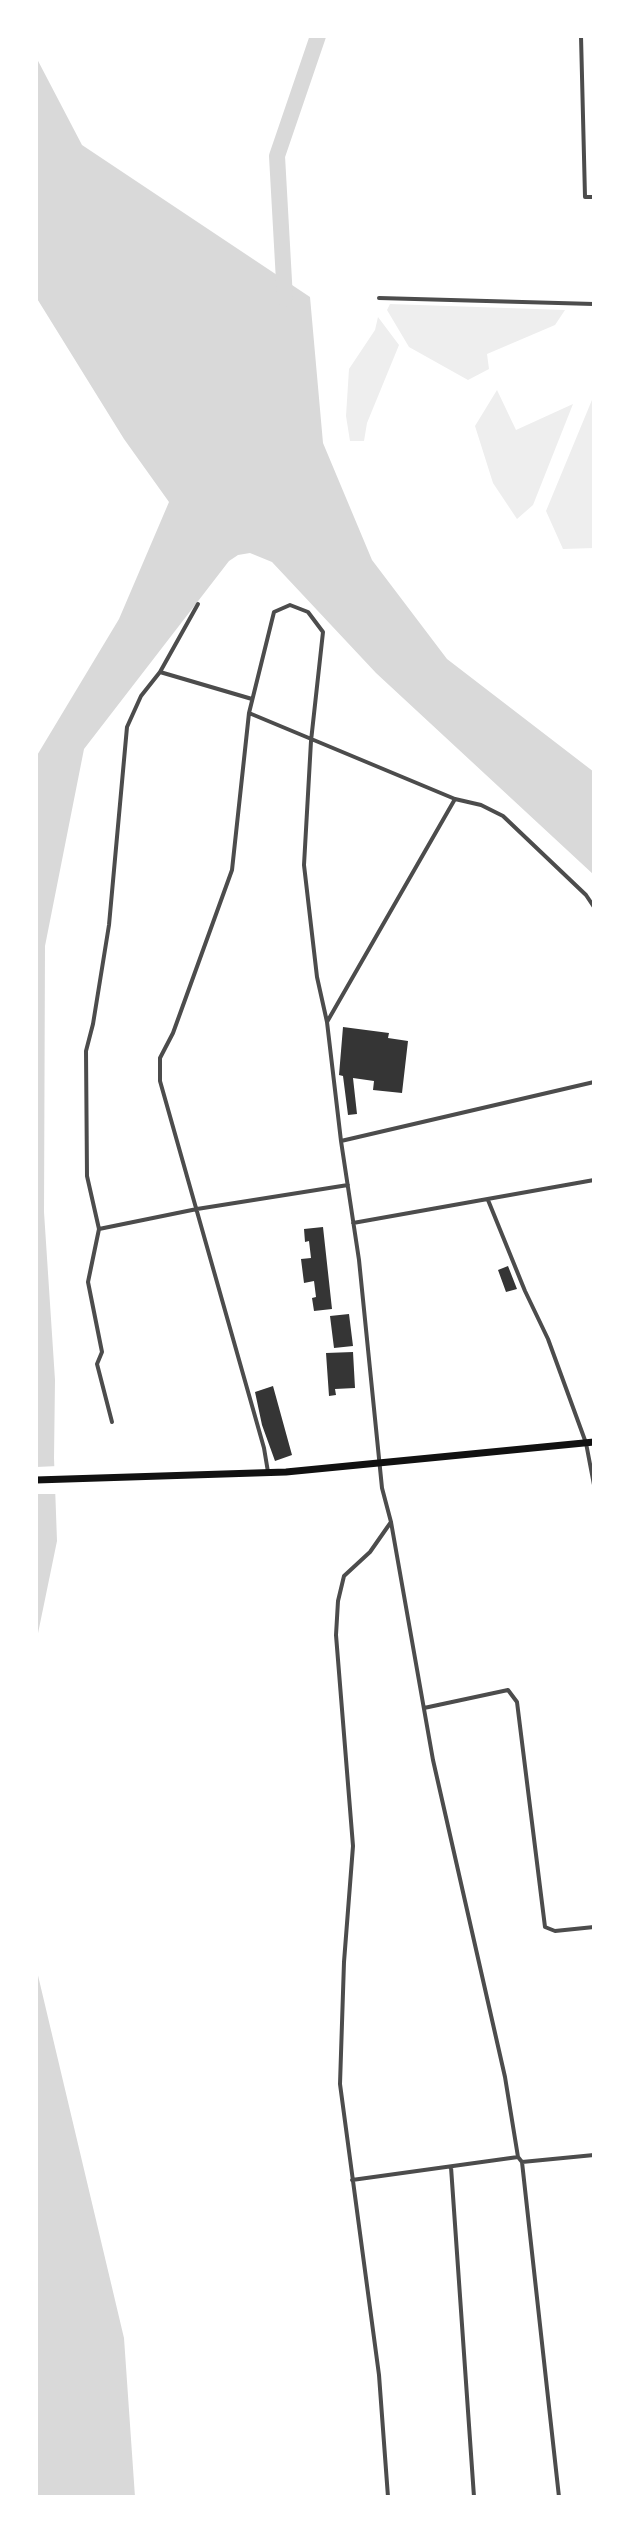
<!DOCTYPE html>
<html>
<head>
<meta charset="utf-8">
<style>
  body { margin:0 }
  #map { position:relative; width:630px; height:2533px; overflow:hidden; background:#fff; font-family:Rubik,sans-serif }
  canvas { display:block }
  .frame { position:absolute; inset:0; border:38px solid #fff; pointer-events:none }
</style>
</head>
<body>
<div id="map">
<canvas width="630" height="2533"></canvas>
<div class="frame"></div>
</div>
<script>
const c = document.querySelector('canvas').getContext('2d');
c.lineJoin = 'round';
function fillPath(path, color) {
  c.fillStyle = color;
  c.fill(path, 'evenodd');
}
function toPath(rows) {
  const path = new Path2D();
  for (const r of rows) {
    path.moveTo(r[0], r[1]);
    for (let i = 2; i < r.length; i += 2) path.lineTo(r[i], r[i + 1]);
  }
  return path;
}
function stroke(path, color, width, dash) {
  c.strokeStyle = color;
  c.lineWidth = width;
  c.lineCap = dash ? 'butt' : 'round';
  c.setLineDash(dash || []);
  c.stroke(path);
}
const green = toPath([
  [390,304,565,310,555,325,487,354,489,369,468,380,409,347,387,310],
  [378,317,399,345,367,423,364,441,350,441,346,416,349,369,375,330],
  [497,390,516,430,573,404,533,505,517,519,493,483,475,426],
  [594,395,594,548,563,549,546,511]
]);
const water = toPath([
  [36,57,82,145,310,297,323,443,372,560,447,659,594,772,594,875,376,673,272,562,250,553,238,555,229,561,84,749,45,946,44,1212,55,1380,54,1458,57,1541,36,1643,36,757,119,619,169,502,124,439,36,297],
  [36,1967,124,2338,135,2497,36,2497]
]);
const pier = toPath([
  [58,1466,59,1494,36,1494,36,1467]
]);
const river = toPath([
  [285,299,277,156,318,36]
]);
const building = toPath([
  [343,1027,389,1033,388,1038,408,1041,402,1093,373,1090,374,1081,353,1078,357,1114,348,1115,343,1076,339,1075],
  [323,1227,332,1309,314,1311,312,1298,316,1297,314,1281,304,1283,301,1259,311,1258,309,1241,305,1242,304,1229],
  [508,1266,517,1289,506,1292,498,1270],
  [349,1314,353,1346,334,1348,330,1316],
  [353,1352,355,1388,335,1389,336,1395,329,1396,326,1353],
  [273,1386,292,1455,275,1461,262,1425,255,1392]
]);
const minor = toPath([
  [581,36,585,197,594,197],
  [379,298,594,304],
  [160,672,252,699],
  [249,713,455,799,481,805,503,816,586,895,594,907],
  [327,1022,455,799],
  [341,1141,594,1082],
  [488,1200,525,1291,548,1339,586,1443,594,1485],
  [353,1223,594,1180],
  [99,1229,197,1209,348,1185],
  [112,1422,97,1364,102,1352,88,1282,99,1229,87,1176,86,1051,93,1024,109,925,127,727,141,696,160,672,198,604],
  [268,1472,264,1448,160,1081,160,1058,173,1033,232,870,249,713,274,612,290,605,308,612,323,632,311,741,304,865,317,977,327,1022,341,1141,359,1260,382,1488,391,1522,433,1760,505,2077,518,2157,522,2162,559,2497],
  [424,1708,508,1690,517,1702,545,1927,555,1931,594,1927],
  [522,2162,594,2155],
  [451,2167,474,2497],
  [352,2180,518,2157],
  [388,2497,379,2375,340,2084,344,1962,353,1846,336,1635,338,1601,344,1576,370,1552,391,1522]
]);
const trunk = toPath([
  [36,1480,286,1472,594,1442]
]);
fillPath(green, '#eee');
fillPath(water, '#d9d9d9');
fillPath(pier, '#fff');
stroke(river, '#d9d9d9', 16);
fillPath(building, '#353535');
stroke(minor, '#4c4c4c', 4);
stroke(trunk, '#111', 7);
</script>
</body>
</html>
